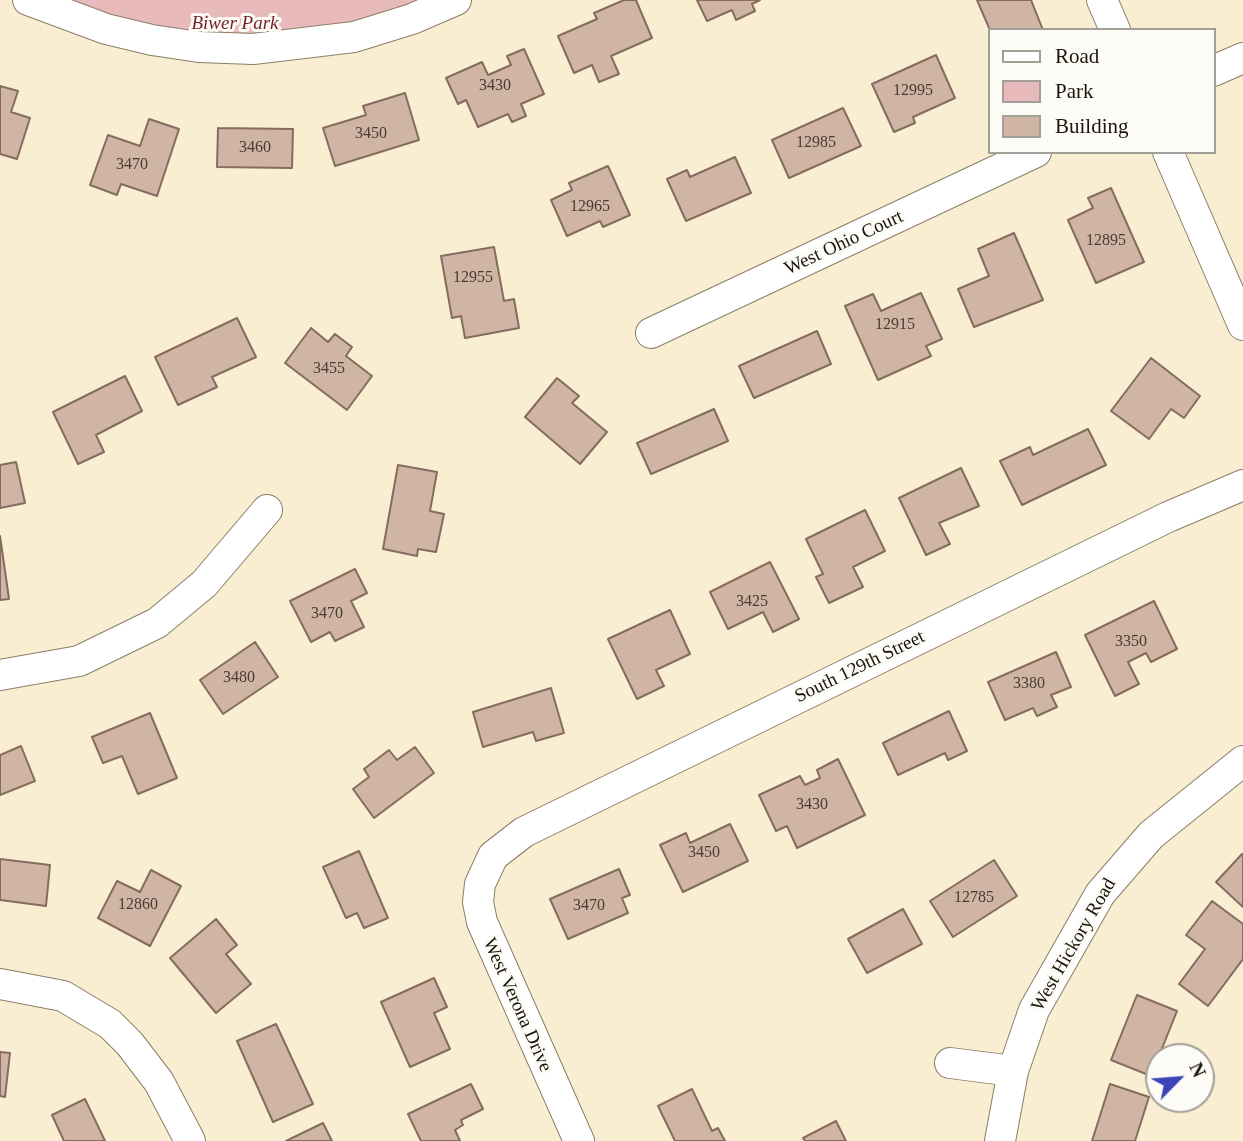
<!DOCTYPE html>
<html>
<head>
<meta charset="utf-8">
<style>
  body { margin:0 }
  #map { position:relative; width:1243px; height:1141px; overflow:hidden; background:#f9edd2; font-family:Georgia,serif }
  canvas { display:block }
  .legend { position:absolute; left:988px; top:28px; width:228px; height:126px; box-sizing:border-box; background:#fdfbf6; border:2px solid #a29f98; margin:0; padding:9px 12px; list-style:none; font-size:21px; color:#19150b }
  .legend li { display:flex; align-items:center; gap:14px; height:35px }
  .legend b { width:35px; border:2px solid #a29f98 }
  .north { position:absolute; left:1145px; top:1043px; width:70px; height:70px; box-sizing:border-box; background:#fdfbf6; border:2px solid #a29f98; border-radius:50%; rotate:65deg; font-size:19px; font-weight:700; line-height:28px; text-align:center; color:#19150b }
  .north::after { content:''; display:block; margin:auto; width:24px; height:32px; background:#3c44b8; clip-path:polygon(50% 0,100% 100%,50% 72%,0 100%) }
</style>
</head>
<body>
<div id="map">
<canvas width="1243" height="1141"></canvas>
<ul class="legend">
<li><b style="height:9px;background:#fff"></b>Road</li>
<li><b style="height:19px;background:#e9babb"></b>Park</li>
<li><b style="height:19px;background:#d0b5a5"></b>Building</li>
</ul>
<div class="north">N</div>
</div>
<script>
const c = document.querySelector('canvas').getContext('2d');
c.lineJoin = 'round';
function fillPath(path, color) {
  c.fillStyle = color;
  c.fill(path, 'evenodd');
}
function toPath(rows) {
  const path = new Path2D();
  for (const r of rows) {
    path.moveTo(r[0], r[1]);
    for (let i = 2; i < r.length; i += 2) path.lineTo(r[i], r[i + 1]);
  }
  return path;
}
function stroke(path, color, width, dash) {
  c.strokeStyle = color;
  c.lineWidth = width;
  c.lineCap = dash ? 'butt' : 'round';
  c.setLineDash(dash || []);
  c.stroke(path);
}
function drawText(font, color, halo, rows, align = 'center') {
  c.font = font + ' Georgia,serif';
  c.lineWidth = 6;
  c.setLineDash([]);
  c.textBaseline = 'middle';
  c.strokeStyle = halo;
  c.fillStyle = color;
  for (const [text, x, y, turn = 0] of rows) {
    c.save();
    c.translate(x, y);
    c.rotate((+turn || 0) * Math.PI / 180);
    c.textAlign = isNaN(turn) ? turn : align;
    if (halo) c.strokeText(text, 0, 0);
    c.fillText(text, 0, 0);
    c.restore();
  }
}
const green = toPath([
  [27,0,440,0,354,37,199,47]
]);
const building = toPath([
  [624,0,636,0,652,38,611,56,619,74,599,82,592,65,574,73,558,36,597,19,594,13,624,0],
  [697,0,760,0,752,4,755,11,736,20,732,10,707,21,697,0],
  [977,0,1031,0,1043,30,990,30,977,0],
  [524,49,544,94,521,104,526,116,512,122,508,114,478,127,466,100,458,104,446,78,482,62,488,75,511,65,507,56,524,49],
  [936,55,955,98,913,117,915,123,894,132,872,84,936,55],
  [0,86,18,91,11,112,30,118,17,159,0,154,0,86],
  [405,93,419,140,335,166,323,128,366,115,363,106,405,93],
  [843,108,861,146,789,178,772,140,843,108],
  [149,119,179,129,157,196,121,184,117,195,90,185,108,135,140,146,149,119],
  [218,128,293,129,292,168,217,167,218,128],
  [735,157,751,193,686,221,667,179,687,170,690,177,735,157],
  [608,166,630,215,603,227,600,221,567,236,551,200,572,190,569,183,608,166],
  [1111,188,1144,262,1096,283,1068,220,1093,208,1088,198,1111,188],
  [1014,233,1043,300,974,327,958,289,989,276,978,249,1014,233],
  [494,247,504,301,514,299,519,328,465,338,461,316,452,318,441,256,494,247],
  [921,293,942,339,926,346,931,356,878,380,845,306,873,294,881,311,921,293],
  [237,318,256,357,212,377,217,387,178,405,155,357,237,318],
  [311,328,328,342,335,334,352,347,346,356,372,376,347,410,285,363,311,328],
  [817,331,831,364,754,398,739,366,817,331],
  [1151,358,1200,396,1184,418,1171,409,1149,439,1111,411,1151,358],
  [125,376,142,411,96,435,104,452,78,464,53,412,125,376],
  [557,378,579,396,572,403,607,432,580,464,525,417,557,378],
  [714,409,728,441,651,474,637,443,714,409],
  [1088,429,1106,465,1022,505,1000,461,1030,447,1033,455,1088,429],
  [16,462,25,503,0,508,0,465,16,462],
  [398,465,437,472,430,511,444,514,436,552,418,549,417,556,383,549,398,465],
  [961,468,979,506,939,523,950,544,926,555,899,498,961,468],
  [865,510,885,551,853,567,863,587,829,603,816,577,823,574,806,539,865,510],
  [0,536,9,599,0,600,0,536],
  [770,562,799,619,773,632,763,612,728,629,710,592,770,562],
  [355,569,367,593,351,601,364,627,335,641,330,632,311,642,290,601,355,569],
  [1154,601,1177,649,1151,662,1146,653,1128,662,1139,684,1115,696,1085,635,1154,601],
  [670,610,690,654,656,670,664,686,637,699,608,639,670,610],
  [255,642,278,677,223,714,200,680,255,642],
  [1056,652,1071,687,1051,695,1057,707,1037,716,1033,708,1005,720,988,682,1056,652],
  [551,688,564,733,536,741,533,732,483,747,473,712,551,688],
  [949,711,967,751,948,760,945,753,898,775,883,743,949,711],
  [150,713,177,778,138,794,122,756,103,763,92,737,150,713],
  [21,746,35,781,0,795,0,755,21,746],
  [415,747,434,773,374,818,353,789,369,777,364,769,389,750,397,760,415,747],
  [838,759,865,815,797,848,787,826,776,831,759,795,800,776,805,785,820,778,817,770,838,759],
  [730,824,748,861,683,892,660,845,686,833,690,843,730,824],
  [359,851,388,918,364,928,357,913,346,918,323,867,359,851],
  [1242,854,1243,855,1243,907,1216,882,1242,854],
  [0,859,50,865,46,906,0,900,0,859],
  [994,860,1017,896,953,937,930,901,994,860],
  [619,869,630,895,622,898,628,913,568,939,550,899,619,869],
  [151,870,181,886,150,946,98,918,117,881,140,892,151,870],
  [1212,901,1243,924,1243,959,1208,1006,1179,984,1205,949,1186,935,1212,901],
  [903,909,922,944,867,973,848,939,903,909],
  [216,919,237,945,226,954,251,984,216,1013,170,958,216,919],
  [434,978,447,1007,434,1013,450,1049,410,1067,381,1002,434,978],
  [1137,995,1177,1011,1151,1076,1111,1060,1137,995],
  [276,1024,313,1104,273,1122,237,1041,276,1024],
  [0,1052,10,1053,5,1097,0,1096,0,1052],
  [471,1084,483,1109,461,1120,463,1125,455,1130,460,1141,421,1141,408,1114,471,1084],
  [1110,1084,1149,1097,1135,1141,1092,1141,1110,1084],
  [692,1089,712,1131,718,1128,725,1141,675,1141,658,1106,692,1089],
  [85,1099,105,1141,64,1141,52,1115,85,1099],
  [836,1121,846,1141,805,1141,803,1138,836,1121],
  [323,1123,332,1141,286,1141,323,1123]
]);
const minor = toPath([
  [28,0,106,29,152,40,199,47,253,49,354,37,412,19,456,0],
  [1102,0,1115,30],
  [1213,71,1243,58],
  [1168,152,1243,325],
  [651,333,1036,152],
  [0,675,79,661,157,623,204,584,267,510],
  [0,984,63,996,110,1024,130,1044,159,1082,190,1141],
  [950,1063,1013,1071],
  [579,1141,482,922,478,902,480,884,493,856,524,832,1168,517,1243,485],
  [1000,1141,1013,1071,1034,1010,1100,894,1151,835,1243,761]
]);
const numberNames = [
  ["3430",495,86],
  ["12995",913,91],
  ["3450",371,134],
  ["12985",816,143],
  ["3460",255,148],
  ["3470",132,165],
  ["12965",590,207],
  ["12895",1106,241],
  ["12955",473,278],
  ["12915",895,325],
  ["3455",329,369],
  ["3425",752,602],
  ["3470",327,614],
  ["3350",1131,642],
  ["3480",239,678],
  ["3380",1029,684],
  ["3430",812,805],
  ["3450",704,853],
  ["12785",974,898],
  ["12860",138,905],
  ["3470",589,906]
];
const parkNames = [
  ["Biwer Park",235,24]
];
const streetNames = [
  ["West Ohio Court",844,243,-25],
  ["South 129th Street",860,667,-26],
  ["West Hickory Road",1074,945,-60],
  ["West Verona Drive",517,1005,66]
];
fillPath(green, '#e9babb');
fillPath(building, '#d0b5a5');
stroke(building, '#846c5e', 2);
stroke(minor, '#8a7f67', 32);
stroke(minor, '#fff', 30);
drawText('16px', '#473d32', null, numberNames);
drawText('italic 19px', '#731f2a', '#fdfbf6', parkNames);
drawText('19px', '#19150b', '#fdfbf6', streetNames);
</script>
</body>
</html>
